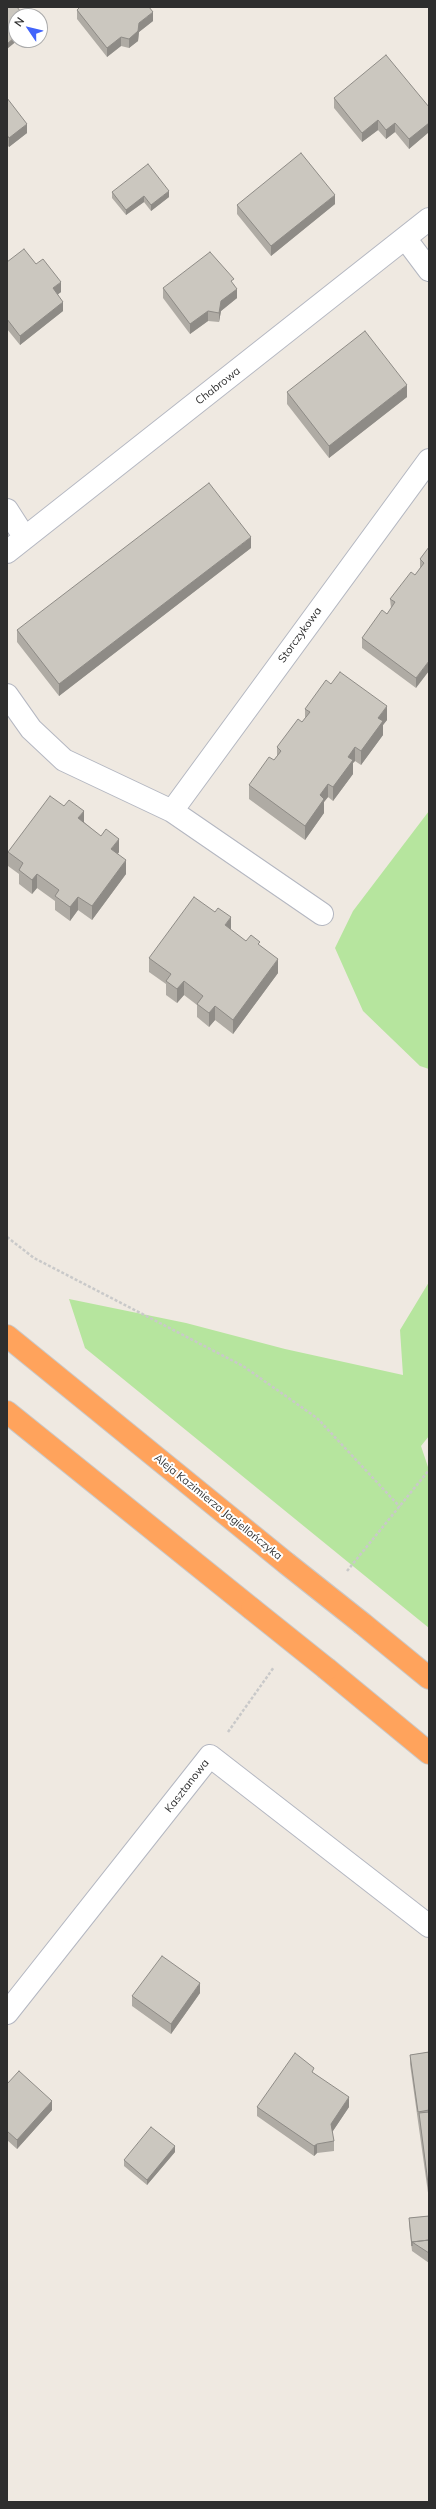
<!DOCTYPE html>
<html>
<head>
<meta charset="utf-8">
<style>
  body { margin:0 }
  #map { position:relative; width:436px; height:2509px; overflow:hidden; background:#efe9e1; font-family:Mulish,sans-serif }
  canvas { display:block }
  .frame { position:absolute; inset:0; border:8px solid #2e2e2e; pointer-events:none }
  .north { position:absolute; left:8px; top:8px; width:40px; height:40px; box-sizing:border-box; background:#fff; border:1px solid #ababab; border-radius:50%; rotate:305deg; font-size:11px; font-weight:700; line-height:16px; text-align:center; color:#2e2e2e }
  .north::after { content:''; display:block; margin:auto; width:14px; height:18px; background:#4264fb; clip-path:polygon(50% 0,100% 100%,50% 72%,0 100%) }
</style>
</head>
<body>
<div id="map">
<canvas width="436" height="2509"></canvas>
<div class="frame"></div>
<div class="north">N</div>
</div>
<script>
const c = document.querySelector('canvas').getContext('2d');
c.lineJoin = 'round';
function fillPath(path, color) {
  c.fillStyle = color;
  c.fill(path, 'evenodd');
}
function toPath(rows) {
  const path = new Path2D();
  for (const r of rows) {
    path.moveTo(r[0], r[1]);
    for (let i = 2; i < r.length; i += 2) path.lineTo(r[i], r[i + 1]);
  }
  return path;
}
function stroke(path, color, width, dash) {
  c.strokeStyle = color;
  c.lineWidth = width;
  c.lineCap = dash ? 'butt' : 'round';
  c.setLineDash(dash || []);
  c.stroke(path);
}
function drawText(font, color, halo, rows, align = 'center') {
  c.font = font + ' Mulish,sans-serif';
  c.lineWidth = 4;
  c.setLineDash([]);
  c.textBaseline = 'middle';
  c.strokeStyle = halo;
  c.fillStyle = color;
  for (const [text, x, y, turn = 0] of rows) {
    c.save();
    c.translate(x, y);
    c.rotate((+turn || 0) * Math.PI / 180);
    c.textAlign = isNaN(turn) ? turn : align;
    if (halo) c.strokeText(text, 0, 0);
    c.fillText(text, 0, 0);
    c.restore();
  }
}
const green = toPath([
  [429,811,429,1069,420,1066,363,1011,335,948,353,911],
  [429,1282,429,1436,421,1446,429,1470,429,1628,85,1348,69,1299,186,1323,285,1349,403,1375,400,1330]
]);
const path = toPath([
  [7,1237,34,1258,243,1366,317,1418,400,1507],
  [347,1571,429,1470],
  [228,1732,274,1667]
]);
const minor = toPath([
  [405,238,429,270],
  [7,510,25,538],
  [7,552,429,219],
  [7,695,31,729,64,760,172,811,322,914],
  [172,811,429,460],
  [7,2013,210,1756,429,1926]
]);
const highway = toPath([
  [7,1336,286,1563],
  [7,1412,252,1609],
  [363,1624,429,1678],
  [327,1669,429,1753]
]);
const highwayBridge = toPath([
  [286,1563,363,1624],
  [252,1609,327,1669]
]);
const wall = toPath([
  [77,10,153,21,139,32,138,41,129,48,121,46,107,57,77,19],
  [7,98,27,133,9,147,7,145],
  [334,98,429,107,429,132,409,149,395,132,386,139,378,130,362,142,334,108],
  [112,192,169,197,151,211,144,202,126,215,112,198],
  [335,204,271,256,237,214,237,205],
  [7,262,36,264,61,292,58,294,63,311,20,345,7,329],
  [234,284,237,298,221,311,219,322,208,321,190,334,163,298,163,288],
  [287,392,407,397,329,458,287,404],
  [429,547,416,688,362,648,362,638,387,614,391,608,390,599,415,575,420,568,420,559],
  [251,548,59,696,17,642,17,630],
  [331,684,387,720,383,725,383,735,361,765,355,761,353,763,353,774,333,801,328,797,324,802,324,813,305,840,249,799,249,785,274,760,277,756,277,747,302,722,305,718,305,709],
  [84,822,119,852,118,854,126,874,92,920,78,910,70,921,55,910,55,901,37,888,32,894,19,884,19,874,8,866,8,852],
  [231,930,246,941,260,946,278,973,233,1034,215,1020,209,1027,197,1017,197,1005,184,995,177,1003,166,995,166,984,149,972,149,958],
  [200,1993,171,2034,132,2006,132,1996],
  [429,2052,429,2200,410,2064,410,2055],
  [314,2073,349,2107,332,2132,334,2141,334,2151,317,2153,314,2156,257,2116,257,2107],
  [7,2084,52,2110,17,2149,7,2140],
  [175,2152,147,2185,124,2166,124,2160],
  [429,2216,429,2263,412,2251,409,2224,409,2218]
]);
const shadedWall = toPath([
  [153,12,153,21,139,32,138,41,129,48,129,39,139,23],
  [16,36,16,40,18,40,7,49,7,44],
  [121,37,121,46,107,57,107,48],
  [378,120,378,130,362,142,362,133],
  [395,123,395,132,386,139,386,130],
  [429,123,429,132,409,149,409,139],
  [27,124,27,133,9,147,9,138],
  [169,191,169,197,151,211,151,205],
  [335,195,335,204,271,256,271,246],
  [144,196,144,202,126,215,126,210],
  [61,282,61,292,53,298,53,288],
  [237,289,237,298,221,311,219,322,219,313,221,301],
  [63,302,63,311,20,345,20,336],
  [208,311,208,321,190,334,190,324],
  [407,385,407,397,329,458,329,446],
  [251,537,251,548,59,696,59,684],
  [429,661,429,671,416,688,416,678],
  [387,706,387,720,383,725,383,735,361,765,361,751,378,718],
  [355,747,355,761,353,763,353,774,333,801,333,787,348,757],
  [328,784,328,797,324,802,324,813,305,840,305,826,320,795],
  [84,811,84,825,78,818],
  [119,839,119,852,111,863,111,849],
  [126,860,126,874,92,920,92,906],
  [37,874,37,888,32,894,32,880],
  [78,897,78,910,70,921,70,907],
  [231,917,231,931,225,925],
  [278,959,278,973,233,1034,233,1020],
  [184,981,184,995,177,1003,177,989],
  [215,1006,215,1020,209,1027,209,1013],
  [200,1983,200,1993,171,2034,171,2024],
  [349,2097,349,2107,331,2134,331,2124],
  [52,2101,52,2110,17,2149,17,2140],
  [317,2144,317,2153,314,2156,314,2146],
  [175,2146,175,2152,147,2185,147,2180]
]);
const building = toPath([
  [7,7,17,7,24,16,16,16,16,36,7,44,7,7],
  [80,7,149,7,153,12,139,23,138,31,129,39,121,37,107,48,77,10,80,7],
  [386,55,429,107,429,123,409,139,395,123,386,130,378,120,362,133,334,98,386,55],
  [7,98,27,124,9,138,7,135,7,98],
  [301,153,335,195,271,246,237,205,301,153],
  [148,164,169,191,151,205,144,196,126,210,112,192,148,164],
  [24,249,36,264,43,259,61,282,53,288,63,302,20,336,7,319,7,262,24,249],
  [210,252,234,279,231,281,237,289,221,301,219,313,208,311,190,324,163,288,210,252],
  [365,331,407,385,329,446,287,392,365,331],
  [209,483,251,537,59,684,17,630,209,483],
  [429,547,429,661,416,678,362,638,382,610,387,614,395,602,390,599,411,572,415,575,424,563,420,559,429,547],
  [340,672,387,706,378,718,383,721,361,751,355,747,348,757,353,760,333,787,328,784,320,795,324,799,305,826,249,785,269,757,274,760,281,751,277,747,298,719,302,722,310,712,305,709,326,680,331,684,340,672],
  [50,796,64,806,69,800,84,811,78,818,101,836,106,829,119,839,111,849,126,860,92,906,78,897,70,907,55,896,59,890,37,874,32,880,19,870,23,863,8,852,50,796],
  [194,897,215,912,218,908,231,917,225,925,246,941,251,935,260,942,258,944,278,959,233,1020,215,1006,209,1013,197,1004,203,996,184,981,177,989,166,981,171,974,149,958,194,897],
  [162,1956,200,1983,171,2024,132,1996,162,1956],
  [429,2052,429,2110,418,2112,410,2055,429,2052],
  [295,2053,314,2068,312,2072,349,2097,331,2124,334,2141,317,2144,314,2146,257,2107,295,2053],
  [19,2071,52,2101,17,2140,7,2131,7,2084,19,2071],
  [429,2112,429,2191,419,2113,429,2112],
  [151,2127,175,2146,147,2180,124,2160,151,2127],
  [429,2216,429,2240,412,2242,412,2246,409,2218,429,2216],
  [429,2240,429,2253,412,2242,429,2240]
]);
const streetNames = [
  ["Chabrowa",218,386,-38],
  ["Storczykowa",300,635,-54],
  ["Aleja Kazimierza Jagiellończyka",218,1507,39],
  ["Kasztanowa",187,1786,-52]
];
fillPath(green, '#b6e59e');
stroke(minor, '#b4b7c1', 24);
stroke(highway, '#c9c9c9', 24);
stroke(path, '#c9c9c9', 2.5, [3, 2]);
stroke(minor, '#fff', 22);
stroke(highway, '#ffa35c', 22);
stroke(highwayBridge, '#c9c9c9', 24, []);
stroke(highwayBridge, '#ffa35c', 22);
fillPath(wall, '#afaba4');
fillPath(shadedWall, '#8e8b86');
fillPath(building, '#cbc7bf');
stroke(building, '#8e8b86', 1);
drawText('11px', '#2e2e2e', '#fff', streetNames);
</script>
</body>
</html>
